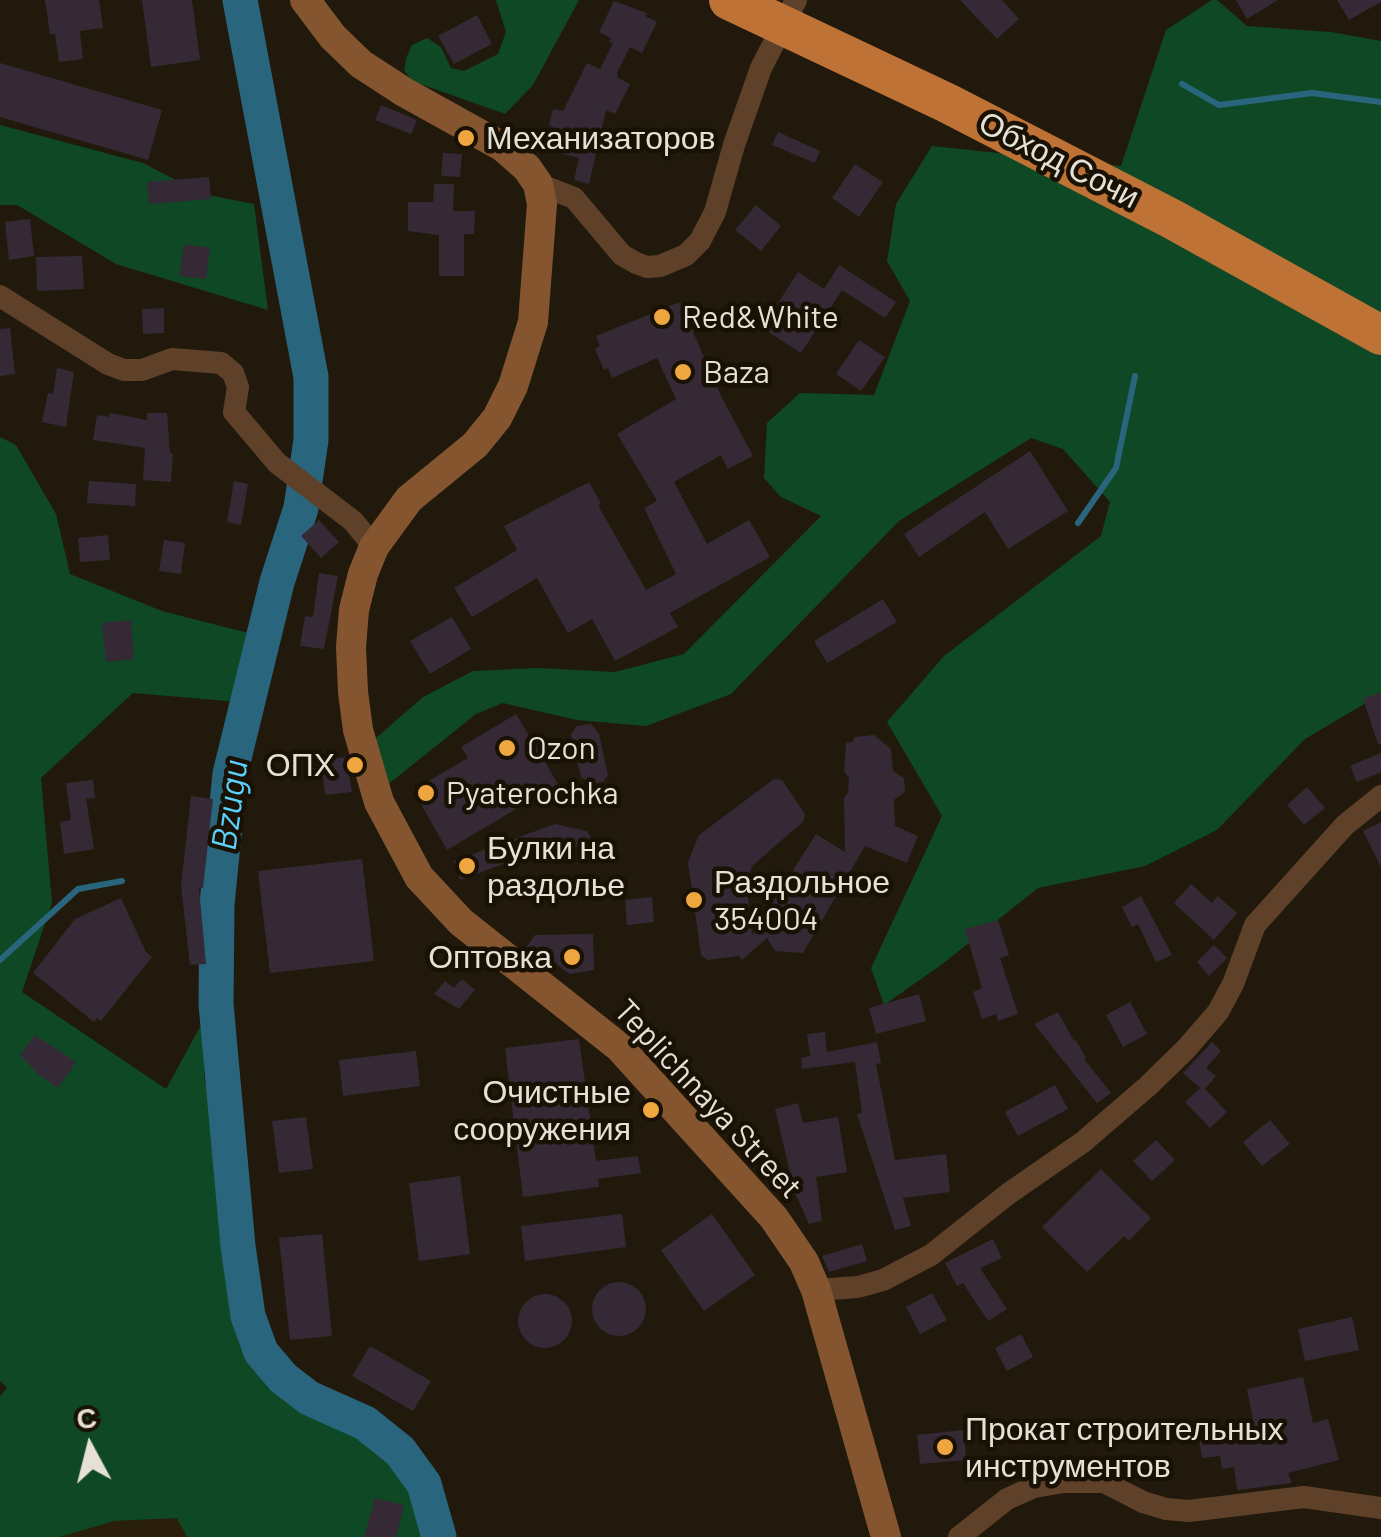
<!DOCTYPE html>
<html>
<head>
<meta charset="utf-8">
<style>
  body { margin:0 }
  #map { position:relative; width:1381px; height:1537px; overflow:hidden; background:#211a0c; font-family:Barlow,sans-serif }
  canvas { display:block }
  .north { position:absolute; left:40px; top:1397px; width:100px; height:100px; -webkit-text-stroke:8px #181104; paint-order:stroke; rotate:353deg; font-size:28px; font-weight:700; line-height:40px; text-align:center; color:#e6e1d7 }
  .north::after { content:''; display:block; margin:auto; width:35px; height:45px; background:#e6e1d7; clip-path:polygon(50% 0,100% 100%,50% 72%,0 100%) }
</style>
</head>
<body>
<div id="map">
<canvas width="1381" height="1537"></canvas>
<div class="north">С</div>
</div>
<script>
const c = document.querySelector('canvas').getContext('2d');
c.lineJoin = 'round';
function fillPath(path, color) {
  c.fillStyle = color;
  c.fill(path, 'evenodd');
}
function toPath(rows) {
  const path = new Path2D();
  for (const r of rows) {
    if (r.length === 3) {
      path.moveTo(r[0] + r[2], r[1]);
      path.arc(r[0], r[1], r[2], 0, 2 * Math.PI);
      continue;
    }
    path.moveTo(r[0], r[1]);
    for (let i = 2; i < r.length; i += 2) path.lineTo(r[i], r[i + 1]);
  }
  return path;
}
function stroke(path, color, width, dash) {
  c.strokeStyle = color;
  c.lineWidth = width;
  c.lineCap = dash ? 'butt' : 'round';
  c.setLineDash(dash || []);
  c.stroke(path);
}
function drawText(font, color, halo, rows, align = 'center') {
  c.font = font + ' Barlow,sans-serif';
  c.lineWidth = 9;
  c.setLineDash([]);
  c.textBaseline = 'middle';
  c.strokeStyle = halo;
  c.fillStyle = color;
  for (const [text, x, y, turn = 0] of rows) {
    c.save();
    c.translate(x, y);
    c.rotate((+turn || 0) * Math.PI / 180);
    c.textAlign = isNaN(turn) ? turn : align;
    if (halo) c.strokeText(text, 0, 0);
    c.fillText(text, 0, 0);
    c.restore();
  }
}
const built = toPath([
  [178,1518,187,1537,60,1537,114,1521]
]);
const green = toPath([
  [496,0,579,0,533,85,505,114,412,81,404,70,407,56,412,45,427,38,441,47,451,68,464,71,498,54,506,32],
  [1212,0,1217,0,1247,26,1331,32,1381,41,1381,694,1305,739,1217,830,1145,866,1038,888,941,965,884,1005,871,968,942,816,887,722,944,656,1101,536,1110,502,1063,449,1031,438,899,521,731,694,646,726,577,720,503,703,476,714,381,790,367,746,423,697,473,671,537,668,615,672,684,654,821,516,781,497,764,478,767,423,800,393,874,395,910,301,887,261,896,204,932,146,1121,166,1166,30],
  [0,125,143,163,203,194,254,204,268,310,116,264,17,205,0,205],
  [0,437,16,445,56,514,70,574,162,611,276,640,251,703,133,693,41,778,52,903,22,992,166,1089,211,1007,204,1075,267,1387,412,1462,427,1537,187,1537,177,1518,114,1521,60,1537,0,1537,0,1396,7,1388,0,1381]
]);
const stream = toPath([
  [1182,84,1219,105,1312,93,1381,102],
  [1078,523,1116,468,1135,376],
  [0,960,78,889,122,881]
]);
const river = toPath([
  [240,0,311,377,311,440,301,508,277,582,230,774,217,904,216,1004,238,1246,248,1316,261,1352,283,1378,309,1398,365,1423,400,1451,424,1484,439,1537]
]);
const building = toPath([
  [45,0,99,0,103,28,80,31,83,59,59,62,55,34,50,34],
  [142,0,192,0,200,60,151,67],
  [960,0,1002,0,1019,19,997,39],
  [1236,0,1278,0,1247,19],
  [1337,0,1381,0,1381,2,1349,20],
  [614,1,647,13,645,16,657,22,642,53,630,47,617,73,618,78,630,84,615,114,606,110,589,184,574,180,579,158,546,150,552,126,549,125,553,109,563,111,587,63,600,69,613,43,609,42,611,38,599,32],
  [477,15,492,44,454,64,438,36],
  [0,63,162,110,148,160,0,117],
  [381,105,417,120,411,134,375,120],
  [778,132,820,151,815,163,772,145],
  [443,153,462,154,460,177,441,176],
  [855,164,883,182,859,217,832,198],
  [209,177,211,199,149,204,147,182],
  [434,184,454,184,453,211,475,211,474,234,464,234,464,276,439,276,439,235,408,231,408,202,433,202],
  [756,205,781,226,761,251,735,230],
  [30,219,34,256,9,260,5,222],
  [184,244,210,248,206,279,179,276],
  [82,256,84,289,37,291,36,257],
  [839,265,896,302,885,318,842,290,801,353,762,328,798,272,824,289],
  [680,302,721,396,753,456,728,469,721,455,674,482,707,544,749,520,770,557,670,613,678,627,615,661,592,619,568,633,537,578,472,617,454,588,517,550,504,526,589,482,601,504,598,505,646,590,676,574,644,508,657,501,617,434,676,399,657,358,612,378,608,368,604,370,595,349,600,346,596,336],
  [164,308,164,333,143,334,142,309],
  [10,328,15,374,0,376,0,329],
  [859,340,885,357,861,391,836,374],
  [57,368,74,372,66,427,42,422,48,393,53,394],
  [110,413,147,420,147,413,167,413,170,453,173,453,171,482,143,480,145,448,93,440,97,415,109,417],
  [1030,451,1068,511,1008,549,985,512,919,557,904,534],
  [89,481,136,484,135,506,87,503],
  [234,481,248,484,241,525,227,522],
  [319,520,339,542,321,558,301,536],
  [108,535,110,560,80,562,78,538],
  [164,540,185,543,181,574,159,571],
  [319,573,338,576,324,649,300,646,305,616,313,617],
  [883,599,897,622,827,663,814,641],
  [452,617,471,649,430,674,410,641],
  [131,620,134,659,106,662,102,623],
  [1381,692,1381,744,1378,744,1363,699],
  [516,714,558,784,447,850,413,790,468,758,461,747],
  [591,724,599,734,608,775,603,782,591,784,581,777,571,734,577,726],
  [874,735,891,749,893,771,904,778,905,792,894,800,895,826,918,836,907,863,865,846,803,953,775,951,767,938,742,960,739,956,707,960,701,955,688,862,699,835,774,779,782,780,805,814,803,822,753,865,746,881,752,935,816,834,845,852,844,798,848,793,849,778,844,771,846,743,852,742,855,737],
  [1381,753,1381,772,1357,782,1350,766],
  [346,757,352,792,325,795,321,760],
  [93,780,95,798,86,799,94,849,64,854,60,822,71,820,66,783],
  [1307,787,1325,808,1304,825,1287,805],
  [191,796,213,799,203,888,199,888,206,964,190,965,181,886],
  [1381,822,1381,867,1363,831],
  [555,824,587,831,600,852,560,843,460,880,454,861],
  [362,859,374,961,270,973,258,871],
  [1191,884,1212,903,1218,896,1237,913,1214,940,1174,903],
  [1141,896,1172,955,1156,962,1138,924,1132,927,1122,907],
  [652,897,654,922,627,925,625,900],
  [121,898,146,952,152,957,101,1021,97,1018,94,1022,33,973,75,919],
  [998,920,1009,955,1000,958,1018,1014,998,1021,996,1014,982,1019,973,992,982,988,965,929],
  [593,934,594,970,569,974,547,956,542,962,525,949,535,935],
  [1214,945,1227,958,1209,976,1197,962],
  [462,979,475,990,459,1009,434,994,445,981,454,988],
  [919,994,926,1021,876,1034,869,1008],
  [1130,1002,1147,1034,1123,1047,1106,1015],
  [1058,1012,1074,1041,1076,1040,1086,1058,1084,1059,1111,1093,1097,1103,1034,1024],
  [825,1032,827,1052,877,1042,881,1063,876,1064,895,1160,946,1154,950,1192,903,1198,911,1226,895,1230,857,1114,862,1113,855,1062,802,1069,801,1058,810,1056,807,1034],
  [35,1035,76,1062,58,1088,38,1074,20,1055],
  [579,1039,596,1161,638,1156,641,1173,598,1179,599,1187,523,1197,505,1048],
  [1212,1042,1221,1051,1206,1068,1216,1076,1205,1089,1227,1112,1210,1128,1185,1102,1200,1088,1183,1073],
  [416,1051,420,1086,343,1096,339,1060],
  [1055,1085,1068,1109,1018,1136,1005,1112],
  [798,1103,803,1123,838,1117,847,1172,816,1177,822,1221,809,1224,795,1193,775,1109],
  [306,1117,313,1169,279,1173,272,1121],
  [1270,1120,1290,1144,1262,1166,1243,1142],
  [1156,1140,1175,1160,1152,1181,1133,1161],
  [1101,1169,1151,1218,1129,1241,1124,1236,1087,1272,1042,1227],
  [460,1176,470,1254,419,1261,409,1183],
  [622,1214,626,1247,525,1261,521,1226],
  [712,1214,755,1275,704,1311,661,1250],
  [322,1234,332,1336,290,1340,279,1238],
  [993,1239,1002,1258,980,1268,1007,1309,988,1321,963,1283,957,1286,945,1263],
  [862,1244,867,1261,829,1272,822,1256],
  [619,1309,27],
  [932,1293,947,1320,920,1334,906,1307],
  [545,1321,27],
  [1352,1317,1359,1350,1305,1361,1298,1329],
  [1021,1334,1033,1357,1007,1371,995,1348],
  [370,1346,431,1381,413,1411,352,1376],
  [1303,1377,1313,1423,1328,1419,1339,1460,1288,1473,1292,1483,1237,1490,1234,1467,1222,1469,1220,1456,1202,1458,1198,1433,1223,1430,1224,1440,1256,1435,1247,1389],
  [964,1430,966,1460,920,1464,917,1435],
  [375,1498,404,1505,396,1537,364,1537]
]);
const street = toPath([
  [538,184,574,198,622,255,636,263,647,267,660,266,686,255,700,241,715,212,734,145,761,68,796,0],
  [0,296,108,364,124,370,142,370,172,359,221,363,233,373,238,387,234,412,277,463,353,521,374,547],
  [816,1290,858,1287,883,1280,931,1255,1008,1194,1083,1142,1148,1086,1186,1049,1218,1012,1233,984,1255,925,1345,825,1381,796],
  [959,1537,1007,1499,1034,1487,1064,1482,1104,1482,1143,1502,1166,1509,1189,1511,1304,1497,1381,1508]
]);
const secondary = toPath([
  [305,0,333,37,361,64,404,92,503,147,527,168,538,184,542,204,533,322,513,386,497,418,475,445,409,499,374,547,363,574,354,610,351,647,353,692,358,730,379,802,419,877,461,922,619,1047,774,1218,804,1262,816,1290,886,1537]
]);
const highwayBridge = toPath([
  [729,0,947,103,1172,219,1381,335]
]);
const markers = [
  [466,138,10,"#f0a63e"],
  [662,317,10,"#f0a63e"],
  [683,372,10,"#f0a63e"],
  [507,748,10,"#f0a63e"],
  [355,765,10,"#f0a63e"],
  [426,793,10,"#f0a63e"],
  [467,866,10,"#f0a63e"],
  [694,900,10,"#f0a63e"],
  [572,957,10,"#f0a63e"],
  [651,1110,10,"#f0a63e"],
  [945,1447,10,"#f0a63e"]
];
const poiNames = [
  ["Механизаторов",486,138],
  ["Red&White",682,317],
  ["Baza",703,372],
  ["Ozon",527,748],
  ["ОПХ",335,765,"right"],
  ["Pyaterochka",446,793],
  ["Булки на",487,848],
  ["раздолье",487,885],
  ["Раздольное",714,882],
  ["354004",714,919],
  ["Оптовка",552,957,"right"],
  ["Очистные",631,1092,"right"],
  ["сооружения",631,1129,"right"],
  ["Прокат строительных",965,1429],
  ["инструментов",965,1466]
];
const streetNames = [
  ["Обход Сочи",1059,160,27],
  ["Teplichnaya Street",708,1099,47]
];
const waterNames = [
  ["Bzugu",230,805,-82]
];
fillPath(built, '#2a1f0a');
fillPath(green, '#0e4824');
stroke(stream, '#29667e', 6);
stroke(river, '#29667e', 35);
fillPath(building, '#352935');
stroke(street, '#5f412a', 22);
stroke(secondary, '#855530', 30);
stroke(highwayBridge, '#be7236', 40);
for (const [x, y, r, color] of markers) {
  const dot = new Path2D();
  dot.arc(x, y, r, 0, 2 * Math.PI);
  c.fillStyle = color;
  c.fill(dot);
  stroke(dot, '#181104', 4);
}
drawText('32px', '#e6e1d7', '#181104', poiNames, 'left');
drawText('32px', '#e6e1d7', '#181104', streetNames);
drawText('italic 35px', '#5cd0fc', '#181104', waterNames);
</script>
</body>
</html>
